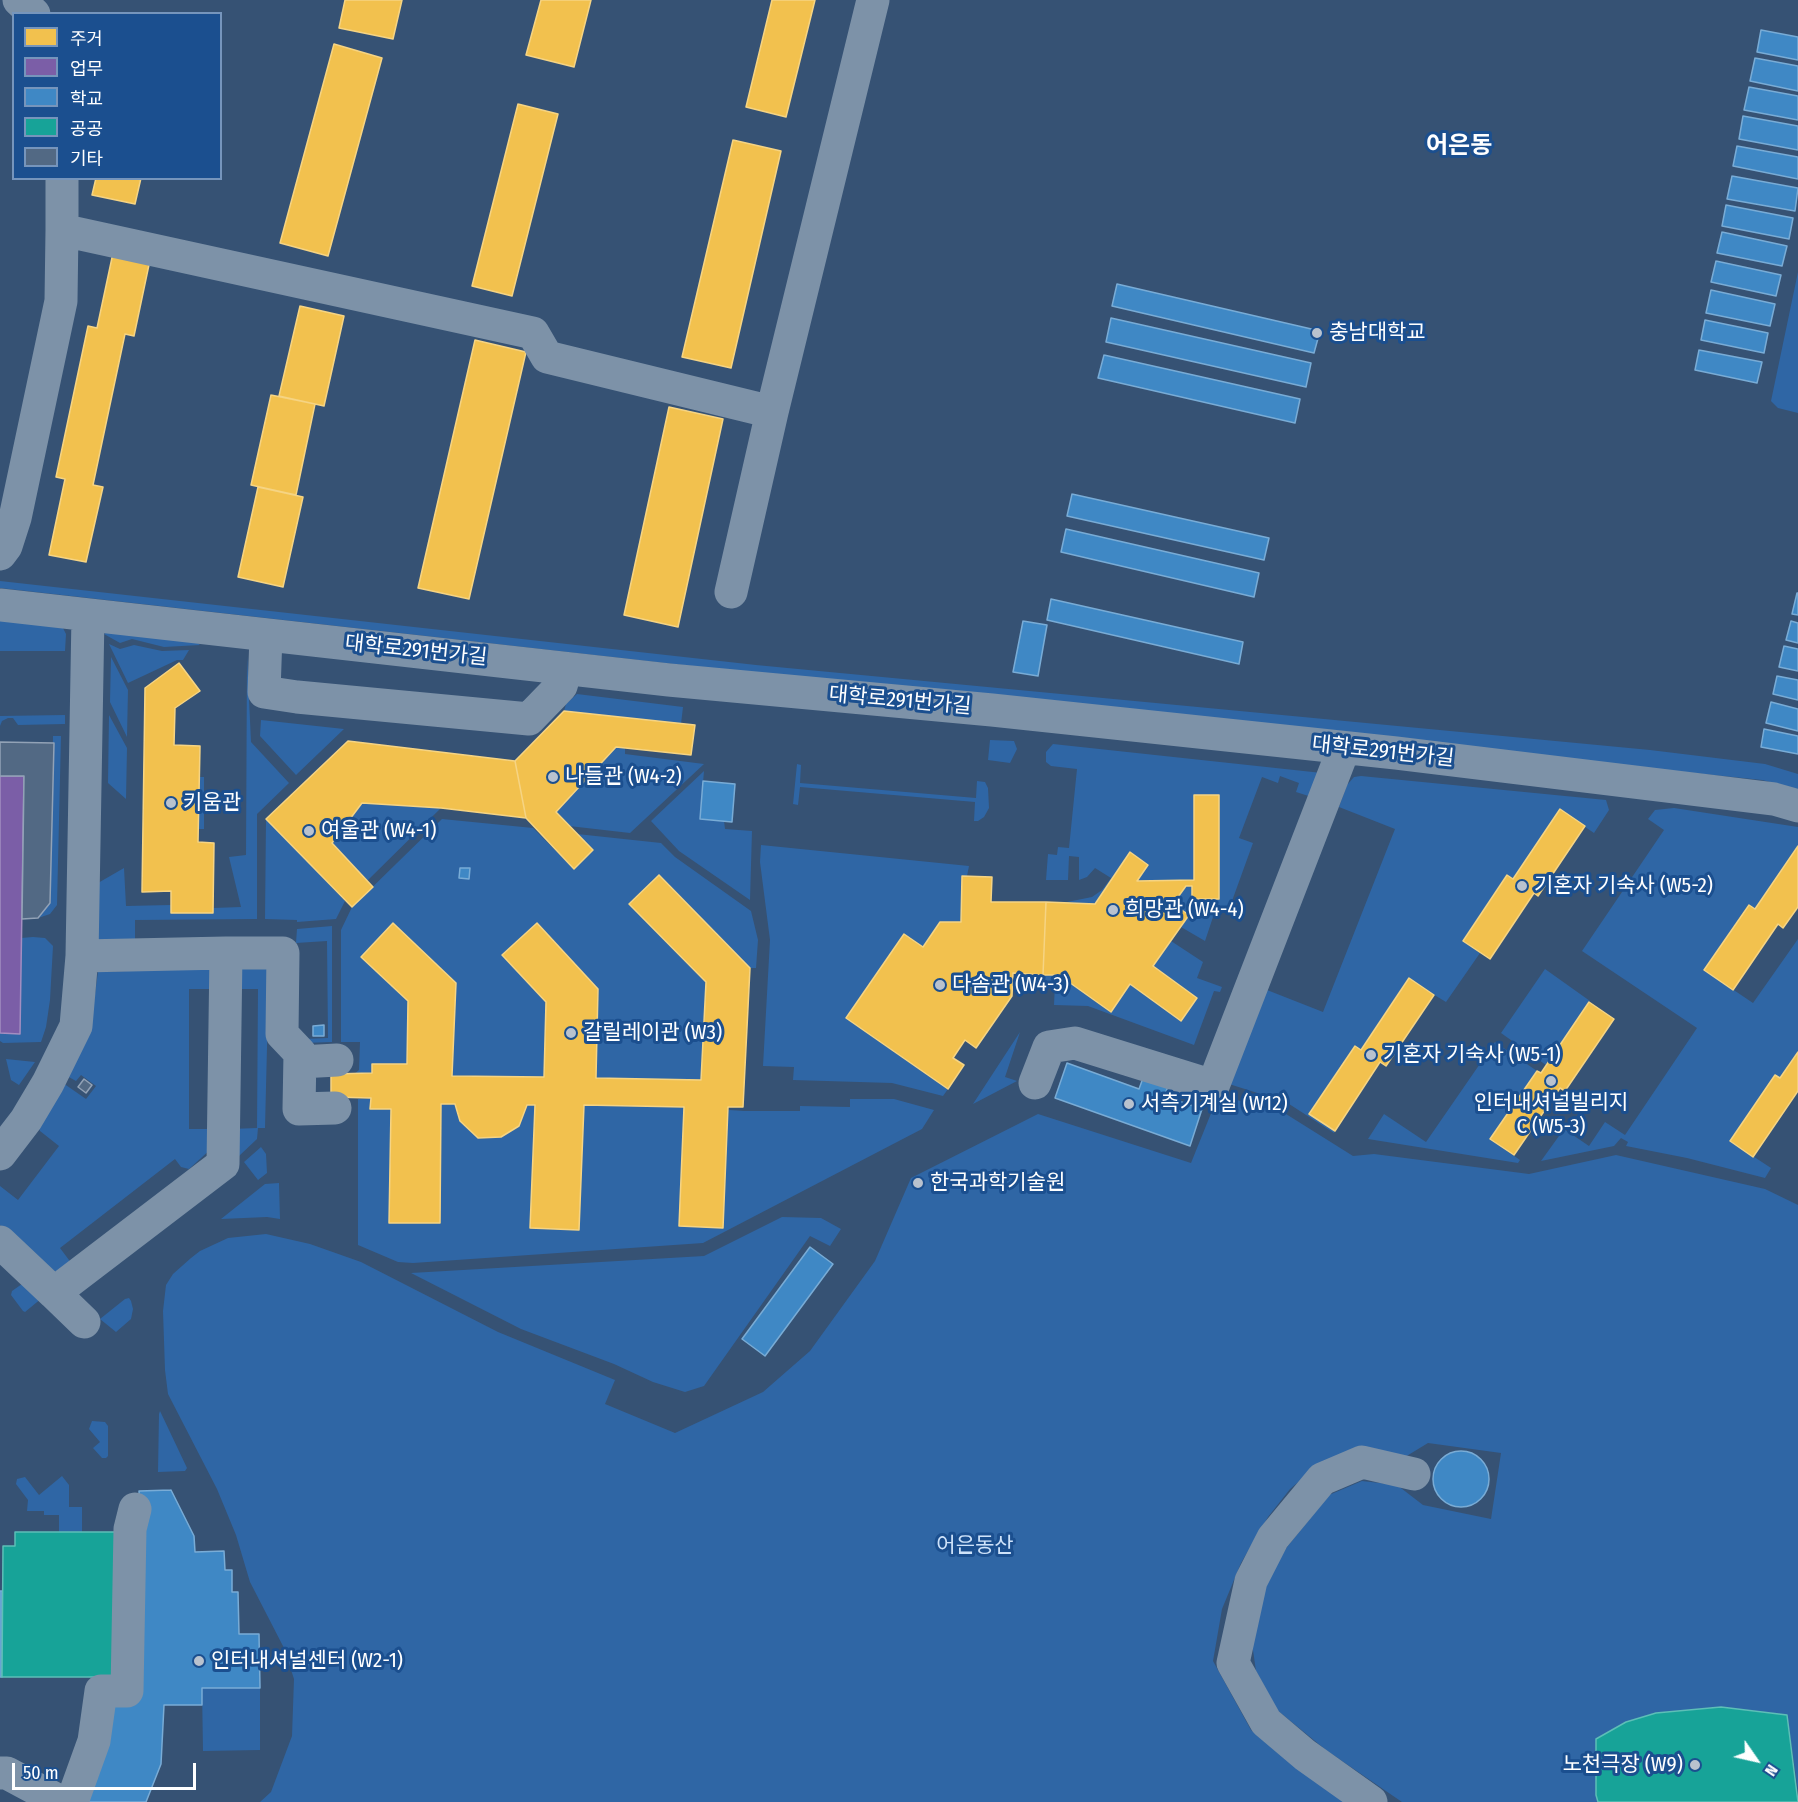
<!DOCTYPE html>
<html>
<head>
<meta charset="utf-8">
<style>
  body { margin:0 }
  #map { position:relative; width:1798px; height:1802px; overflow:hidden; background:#365274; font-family:"Fira Sans Condensed","Noto Sans KR",sans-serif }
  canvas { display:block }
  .legend { position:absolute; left:12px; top:12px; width:210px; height:168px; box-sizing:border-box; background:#1b4f8f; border:2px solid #7695bc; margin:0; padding:8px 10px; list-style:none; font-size:18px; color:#fff }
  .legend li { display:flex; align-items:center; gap:12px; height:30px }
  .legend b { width:30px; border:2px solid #7695bc }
  .north { position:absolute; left:1726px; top:1730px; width:60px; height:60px; -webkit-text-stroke:4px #1b4f8f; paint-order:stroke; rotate:124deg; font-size:16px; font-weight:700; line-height:24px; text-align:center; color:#fff }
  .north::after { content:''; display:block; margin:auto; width:21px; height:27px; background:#fff; clip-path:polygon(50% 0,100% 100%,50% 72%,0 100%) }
  .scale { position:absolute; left:12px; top:1763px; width:184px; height:27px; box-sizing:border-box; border:3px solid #fff; border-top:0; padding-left:8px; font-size:18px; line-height:21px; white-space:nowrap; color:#fff; -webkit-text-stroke:4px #1b4f8f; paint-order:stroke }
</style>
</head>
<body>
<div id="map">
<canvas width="1798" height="1802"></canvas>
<ul class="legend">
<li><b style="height:16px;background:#f2c14e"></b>주거</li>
<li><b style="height:16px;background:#7b5ea7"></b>업무</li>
<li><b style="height:16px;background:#3f88c5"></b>학교</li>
<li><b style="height:16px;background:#17a398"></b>공공</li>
<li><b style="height:16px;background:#526984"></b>기타</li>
</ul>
<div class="north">N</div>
<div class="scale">50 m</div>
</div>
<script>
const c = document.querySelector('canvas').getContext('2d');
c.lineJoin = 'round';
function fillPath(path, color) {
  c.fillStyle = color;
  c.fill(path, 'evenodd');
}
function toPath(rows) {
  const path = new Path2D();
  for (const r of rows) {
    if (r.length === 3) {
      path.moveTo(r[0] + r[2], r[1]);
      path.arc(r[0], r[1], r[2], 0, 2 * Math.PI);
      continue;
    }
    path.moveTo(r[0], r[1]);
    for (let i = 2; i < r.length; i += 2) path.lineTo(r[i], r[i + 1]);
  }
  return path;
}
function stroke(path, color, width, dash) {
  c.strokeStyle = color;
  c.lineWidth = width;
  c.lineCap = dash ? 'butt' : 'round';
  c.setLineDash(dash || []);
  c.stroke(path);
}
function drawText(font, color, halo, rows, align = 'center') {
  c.font = font + ' "Fira Sans Condensed","Noto Sans KR",sans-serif';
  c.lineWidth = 6;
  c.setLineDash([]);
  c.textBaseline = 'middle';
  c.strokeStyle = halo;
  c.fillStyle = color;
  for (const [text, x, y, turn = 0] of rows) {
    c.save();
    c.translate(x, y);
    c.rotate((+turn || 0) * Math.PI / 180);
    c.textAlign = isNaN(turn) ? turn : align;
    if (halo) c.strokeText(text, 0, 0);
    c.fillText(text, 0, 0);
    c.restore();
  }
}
const green = toPath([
  [1798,272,1798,413,1778,408,1771,401],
  [0,581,756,665,1650,750,1765,764,1798,774,1798,789,1762,780,1108,713,0,588],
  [0,616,60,622,66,634,65,651,0,651],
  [107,632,196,642,200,645,164,647,132,639,120,643,104,634],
  [109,644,120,649,134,645,162,651,189,650,183,660,177,660,128,683],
  [247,656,251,742,289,783,257,814,257,919,135,920,135,941,98,941,98,883,124,868,126,906,171,905,172,913,213,913,213,908,241,907,229,857,246,855],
  [111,657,128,690,127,737,110,702],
  [577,694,683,707,681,724,564,711,566,704],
  [65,715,65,724,18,725,13,718,8,718,2,721,0,726,0,716],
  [109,715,127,748,126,799,108,783],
  [261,720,344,729,296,775,260,736],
  [53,736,61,736,57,905,50,914,38,918,50,903],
  [990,740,1014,741,1017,749,1010,763,988,760],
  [1053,744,1322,773,1318,799,1296,792,1299,783,1280,776,1278,783,1262,777,1239,838,1253,843,1228,912,1216,908,1205,941,1181,927,1188,915,1173,904,1186,886,1192,886,1192,899,1219,898,1219,796,1194,796,1194,880,1137,881,1148,865,1130,852,1095,904,1062,903,1092,897,1102,890,1111,878,1095,868,1087,877,1079,880,1079,857,1069,856,1068,880,1046,880,1048,854,1057,855,1058,847,1069,848,1077,769,1051,766,1046,762,1046,752],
  [616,747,625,748,625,754,704,764,630,833,569,826,556,812],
  [797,764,801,765,800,783,976,798,977,781,985,782,988,788,989,808,984,817,978,821,974,821,975,802,800,787,798,805,793,804],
  [704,771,700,819,724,821,725,829,752,831,750,900,679,851,651,821],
  [1361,776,1606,800,1609,810,1594,833,1560,810,1513,879,1507,875,1463,941,1480,953,1446,1002,1408,979,1361,1050,1355,1046,1309,1113,1335,1131,1334,1133,1286,1102,1229,1084,1267,990,1323,1012,1395,829,1339,807,1347,785,1354,777],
  [200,777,204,777,204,829,198,829],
  [362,803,441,808,367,881,332,843],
  [1674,808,1798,827,1798,846,1755,909,1748,905,1704,970,1753,1003,1798,939,1798,1052,1780,1078,1775,1075,1730,1141,1771,1168,1765,1178,1687,1158,1626,1146,1628,1142,1621,1138,1614,1146,1541,1161,1564,1129,1589,1146,1605,1122,1625,1135,1697,1028,1582,951,1664,830,1648,819,1655,810],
  [266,819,345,901,336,919,297,922,297,920,265,919],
  [442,819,533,828,574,869,593,850,577,834,661,843,675,857,751,911,758,940,756,968,750,968,659,875,630,904,706,982,701,1080,596,1078,598,989,537,923,502,955,546,1002,544,1077,452,1076,456,983,393,923,361,957,408,1001,407,1064,373,1064,372,1073,359,1073,353,1075,359,1070,360,1042,341,1042,341,930,352,907],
  [761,845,969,866,967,876,962,877,961,922,940,922,923,947,904,934,846,1018,948,1089,943,1096,892,1083,793,1080,794,1067,763,1066,770,940,760,862],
  [332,926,332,1042,303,1043,303,1039,328,1038,327,941,296,943,297,929],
  [33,937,45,938,53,946,50,1000,46,1027,41,1042,3,1043,0,1041,0,1033,19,1034,21,938],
  [1171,941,1203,962,1197,978,1222,987,1220,992,1214,991,1194,1045,1088,1006,1054,1005,1055,983,1042,982,1043,975,1059,975,1110,1012,1130,984,1181,1020,1197,998,1153,966],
  [269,966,265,1128,258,1128,257,1139,239,1156,231,1129,257,1128,258,989,235,989,236,967],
  [214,968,213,989,189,989,189,1129,212,1129,212,1148,189,1169,181,1167,175,1159,60,1248,72,1264,57,1272,50,1269,0,1225,0,1186,18,1200,59,1146,40,1131,37,1120,63,1083,86,1099,96,1086,81,1075,76,1081,67,1076,91,1023,98,972],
  [1545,969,1590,1001,1546,1065,1501,1033],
  [1020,1032,1005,1077,1017,1081,973,1104],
  [1495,1042,1537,1071,1490,1139,1520,1160,1518,1163,1368,1139,1384,1114,1426,1142],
  [6,1059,35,1062,19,1085,11,1080],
  [1223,1096,1286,1114,1353,1156,1374,1154,1529,1174,1616,1155,1765,1189,1798,1205,1798,1791,1787,1715,1721,1707,1656,1713,1626,1722,1596,1739,1596,1795,1598,1802,1402,1802,1326,1750,1277,1710,1256,1671,1251,1636,1265,1583,1287,1547,1329,1495,1362,1481,1397,1485,1423,1505,1491,1519,1501,1453,1428,1443,1405,1457,1321,1463,1290,1489,1268,1517,1241,1563,1222,1609,1213,1661,1251,1730,1291,1763,1346,1802,260,1802,271,1792,292,1736,294,1679,284,1648,250,1582,236,1535,217,1489,168,1394,165,1370,163,1311,166,1285,173,1274,191,1258,200,1251,228,1238,266,1234,310,1244,361,1262,498,1332,615,1380,605,1404,675,1433,763,1392,810,1351,875,1261,911,1178,1038,1114,1191,1163,1216,1101],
  [371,1098,371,1109,391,1109,390,1222,441,1104,455,1104,460,1121,478,1138,501,1137,519,1126,527,1105,535,1105,530,1228,579,1230,584,1105,684,1107,744,1111,800,1111,800,1106,850,1107,850,1099,894,1099,934,1110,922,1129,703,1243,413,1263,398,1262,358,1245,358,1099],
  [261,1147,266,1154,267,1173,258,1180,244,1162],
  [279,1183,280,1219,267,1217,221,1219,265,1184],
  [782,1217,821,1218,841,1229,830,1246,810,1236,704,1386,685,1392,653,1382,614,1364,521,1329,411,1273,704,1256],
  [22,1284,42,1298,25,1312,23,1311,11,1295,12,1291],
  [129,1298,131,1301,133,1309,131,1319,116,1332,100,1319,125,1299],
  [160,1411,187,1468,185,1471,158,1472,159,1414],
  [92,1421,105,1422,108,1426,108,1456,106,1458,102,1458,93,1448,100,1442,89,1429],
  [62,1476,69,1485,69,1507,82,1507,82,1532,59,1532,59,1515,44,1515,44,1511,27,1511,28,1500,16,1484,17,1479,25,1477,39,1495],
  [202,1688,260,1688,260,1750,203,1751]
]);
const homes = toPath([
  [345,0,402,0,393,39,339,28,345,0],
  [541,0,591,0,574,67,526,55,541,0],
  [772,0,815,0,786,117,746,107,772,0],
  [334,44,382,58,328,256,280,243,334,44],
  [518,104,558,114,512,296,472,286,518,104],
  [733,140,781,151,731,368,682,357,733,140],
  [96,178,141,178,135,204,92,195,96,178],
  [113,253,150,260,134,336,125,334,93,485,103,487,86,562,49,555,65,479,56,477,88,326,97,328,113,253],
  [300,306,344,316,324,406,279,396,300,306],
  [475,340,526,352,469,599,418,588,475,340],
  [271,395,315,404,296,495,251,485,271,395],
  [669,407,723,419,678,627,624,615,669,407],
  [258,487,303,497,283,587,238,577,258,487],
  [179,663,200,691,175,708,174,745,200,746,198,842,214,843,213,913,171,913,171,891,142,892,145,688,179,663],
  [564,711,695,725,691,755,616,747,556,812,593,850,574,869,526,818,515,761,564,711],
  [348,741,515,761,526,818,441,808,362,803,332,843,373,887,352,907,266,819,348,741],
  [1194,795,1219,795,1219,899,1192,899,1192,886,1186,886,1173,904,1189,915,1153,966,1197,998,1181,1021,1130,984,1111,1012,1059,975,1043,975,1046,902,1095,904,1130,852,1148,865,1137,881,1194,880,1194,795],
  [1560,809,1585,826,1538,896,1534,893,1490,959,1463,941,1507,875,1513,879,1560,809],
  [1798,846,1798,907,1783,928,1778,924,1733,990,1704,970,1749,905,1755,909,1798,846],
  [659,875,750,968,743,1107,728,1107,723,1228,679,1226,684,1107,584,1105,579,1230,530,1228,535,1105,527,1105,519,1126,501,1137,478,1138,460,1121,455,1104,441,1104,440,1223,389,1223,391,1109,370,1109,371,1098,331,1097,331,1074,372,1073,372,1064,407,1064,408,1001,361,957,393,923,456,983,452,1076,544,1077,546,1002,502,955,537,923,598,989,596,1078,701,1080,706,982,629,904,659,875],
  [962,876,992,877,991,902,1046,902,1043,975,1013,973,1012,996,976,1048,965,1040,953,1058,964,1065,948,1089,846,1018,904,934,923,947,940,922,961,922,962,876],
  [1409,978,1434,995,1386,1066,1380,1062,1335,1131,1309,1114,1355,1046,1361,1050,1409,978],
  [1589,1002,1614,1019,1565,1091,1560,1088,1514,1155,1490,1139,1537,1071,1541,1073,1589,1002],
  [1798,1052,1798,1091,1753,1157,1730,1141,1775,1075,1780,1078,1798,1052]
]);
const offices = toPath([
  [0,776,24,776,20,1034,0,1033,0,776]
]);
const schools = toPath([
  [1761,30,1798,37,1798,60,1757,52,1761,30],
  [1755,58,1798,66,1798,91,1750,81,1755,58],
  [1749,87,1798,96,1798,120,1744,110,1749,87],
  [1743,116,1798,126,1798,150,1739,139,1743,116],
  [1737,146,1798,157,1798,179,1733,166,1737,146],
  [1732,176,1798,188,1795,211,1727,199,1732,176],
  [1726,205,1793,218,1789,239,1722,226,1726,205],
  [1722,232,1787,246,1782,266,1717,253,1722,232],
  [1716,261,1781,275,1776,296,1711,282,1716,261],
  [1117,284,1320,331,1314,353,1112,306,1117,284],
  [1711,290,1775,304,1770,326,1706,313,1711,290],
  [1111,318,1311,363,1306,387,1106,342,1111,318],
  [1705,320,1768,333,1764,353,1701,340,1705,320],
  [1699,350,1762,362,1757,383,1695,370,1699,350],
  [1104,355,1300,399,1295,423,1098,378,1104,355],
  [1072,494,1269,538,1264,560,1067,516,1072,494],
  [1066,529,1259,573,1254,597,1061,552,1066,529],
  [1797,593,1798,593,1798,615,1792,614,1797,593],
  [1051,599,1243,642,1239,664,1047,620,1051,599],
  [1023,621,1047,625,1038,676,1013,672,1023,621],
  [1791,621,1798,623,1798,643,1786,640,1791,621],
  [1784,646,1798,649,1798,671,1779,667,1784,646],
  [1777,676,1798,680,1798,700,1773,694,1777,676],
  [1771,702,1798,709,1798,731,1766,723,1771,702],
  [1764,729,1798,736,1798,754,1761,747,1764,729],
  [703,781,735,784,732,822,700,819,703,781],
  [460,868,470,868,469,879,459,878,460,868],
  [324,1025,324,1036,313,1036,313,1026,324,1025],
  [1067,1063,1139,1089,1143,1078,1168,1087,1164,1096,1202,1109,1190,1146,1055,1098,1067,1063],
  [810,1247,833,1264,765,1356,742,1339,810,1247],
  [1461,1479,28],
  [171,1490,194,1536,195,1552,224,1551,225,1570,232,1570,232,1592,238,1592,239,1634,259,1634,260,1688,202,1688,202,1705,164,1705,161,1764,146,1802,84,1802,97,1778,140,1509,139,1491,171,1490],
  [0,1591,2,1591,2,1677,0,1677,0,1591]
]);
const public = toPath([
  [15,1532,118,1532,116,1677,2,1677,3,1546,15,1546,15,1532],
  [1721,1707,1787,1715,1798,1802,1598,1802,1596,1795,1596,1739,1626,1722,1656,1713,1721,1707]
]);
const building = toPath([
  [0,742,54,743,50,903,38,918,22,919,24,776,0,776,0,742],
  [84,1079,92,1085,86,1093,78,1087,84,1079]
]);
const minor = toPath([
  [19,0,34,14],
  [62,178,62,230,533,333,547,357,772,412],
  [0,554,6,546,15,518,61,301,62,230],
  [731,592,772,412,873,0],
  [0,605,669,680,992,710,1396,753,1774,799,1798,806],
  [266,635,264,692,297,697,529,719,561,686,566,669],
  [226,953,283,953,282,1034,300,1053,299,1109,335,1108],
  [300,1062,337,1060],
  [1035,1083,1049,1047,1075,1043,1213,1086,1344,748],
  [0,1154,26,1120,48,1083,76,1026,82,956,88,615],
  [0,1242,54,1293,223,1164,226,953,82,956],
  [54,1293,84,1322],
  [0,1773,7,1773,61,1802],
  [72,1802,94,1741,101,1691,127,1691,130,1529,135,1509],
  [1371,1802,1305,1755,1266,1722,1233,1663,1251,1581,1273,1538,1322,1479,1362,1462,1414,1474]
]);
const markers = [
  [1317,333,6,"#b9c2ce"],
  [553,777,6,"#b9c2ce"],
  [171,803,6,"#b9c2ce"],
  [309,831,6,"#b9c2ce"],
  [1522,886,6,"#b9c2ce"],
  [1113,910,6,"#b9c2ce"],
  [940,985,6,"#b9c2ce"],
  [571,1033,6,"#b9c2ce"],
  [1371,1055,6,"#b9c2ce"],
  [1551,1081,6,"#b9c2ce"],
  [1129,1104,6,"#b9c2ce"],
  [918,1183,6,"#b9c2ce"],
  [199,1661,6,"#b9c2ce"],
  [1695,1765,6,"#b9c2ce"]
];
const poiNames = [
  ["충남대학교",1329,333],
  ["나들관 (W4-2)",565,777],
  ["키움관",183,803],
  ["여울관 (W4-1)",321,831],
  ["기혼자 기숙사 (W5-2)",1534,886],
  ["희망관 (W4-4)",1125,910],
  ["다솜관 (W4-3)",952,985],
  ["갈릴레이관 (W3)",583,1033],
  ["기혼자 기숙사 (W5-1)",1383,1055],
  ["인터내셔널빌리지",1551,1103,"center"],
  ["C (W5-3)",1551,1127,"center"],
  ["서측기계실 (W12)",1141,1104],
  ["한국과학기술원",930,1183],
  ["인터내셔널센터 (W2-1)",211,1661],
  ["노천극장 (W9)",1683,1765,"right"]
];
const streetNames = [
  ["대학로291번가길",416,651,6],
  ["대학로291번가길",900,701,5],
  ["대학로291번가길",1383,752,6]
];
const parkNames = [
  ["어은동산",975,1546]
];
const quarterNames = [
  ["어은동",1459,146]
];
fillPath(green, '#2f66a5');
fillPath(homes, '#f2c14e');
stroke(homes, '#f6d483', 1.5);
fillPath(offices, '#7b5ea7');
stroke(offices, '#a38ec1', 1.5);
fillPath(schools, '#3f88c5');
stroke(schools, '#79acd6', 1.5);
fillPath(public, '#17a398');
stroke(public, '#5dbfb7', 1.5);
fillPath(building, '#526984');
stroke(building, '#92a2b6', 1.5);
stroke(minor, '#7d92a8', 33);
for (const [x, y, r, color] of markers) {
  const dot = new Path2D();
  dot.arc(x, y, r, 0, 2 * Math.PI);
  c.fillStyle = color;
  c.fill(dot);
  stroke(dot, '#1b4f8f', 2);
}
drawText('21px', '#fff', '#1b4f8f', poiNames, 'left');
drawText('21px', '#fff', '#1b4f8f', streetNames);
drawText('21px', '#cfe3fa', '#1b4f8f', parkNames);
drawText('bold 24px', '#fff', '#1b4f8f', quarterNames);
</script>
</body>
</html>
